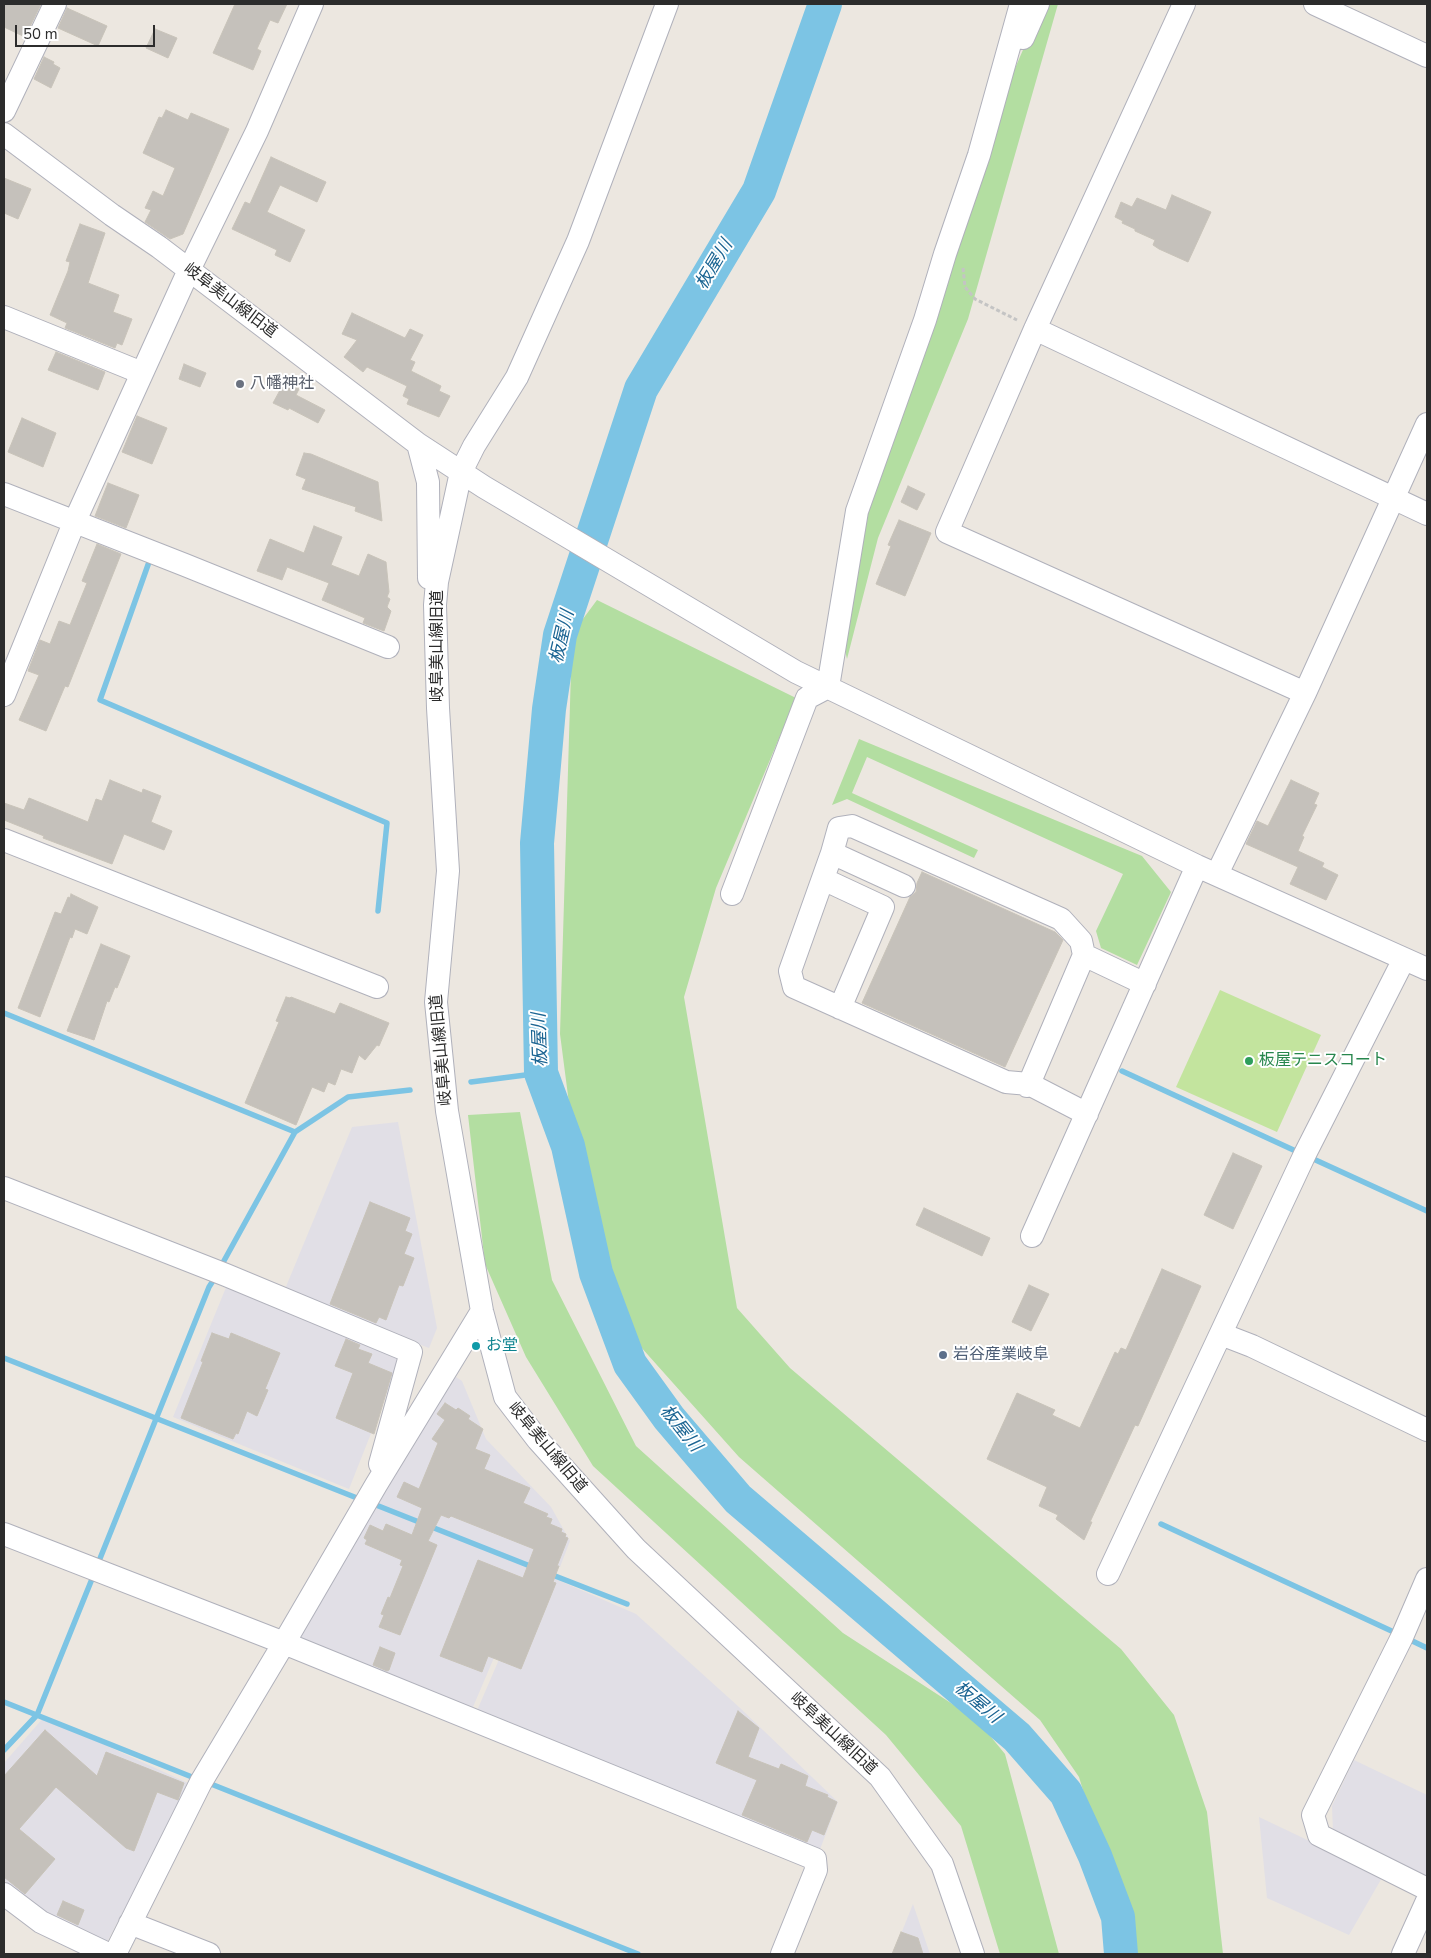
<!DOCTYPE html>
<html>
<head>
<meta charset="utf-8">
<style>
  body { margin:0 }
  #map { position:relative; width:1431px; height:1958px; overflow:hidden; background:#ece7e0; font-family:"Nunito Sans",sans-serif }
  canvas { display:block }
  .frame { position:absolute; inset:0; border:5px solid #2c2c2c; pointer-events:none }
  .scale { position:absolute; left:15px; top:25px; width:140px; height:22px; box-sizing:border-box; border:2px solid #2c2c2c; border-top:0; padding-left:6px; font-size:15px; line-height:18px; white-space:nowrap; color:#2c2c2c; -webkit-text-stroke:4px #fff; paint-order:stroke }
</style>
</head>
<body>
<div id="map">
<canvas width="1431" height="1958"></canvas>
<div class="frame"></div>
<div class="scale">50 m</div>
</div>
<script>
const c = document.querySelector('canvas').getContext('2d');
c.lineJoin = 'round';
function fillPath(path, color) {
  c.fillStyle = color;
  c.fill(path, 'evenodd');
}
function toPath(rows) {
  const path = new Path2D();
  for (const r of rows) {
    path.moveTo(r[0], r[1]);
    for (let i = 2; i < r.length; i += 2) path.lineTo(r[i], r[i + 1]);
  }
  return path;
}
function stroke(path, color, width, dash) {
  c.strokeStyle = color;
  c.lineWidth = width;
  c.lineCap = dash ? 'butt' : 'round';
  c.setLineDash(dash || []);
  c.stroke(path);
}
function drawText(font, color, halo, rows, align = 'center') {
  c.font = font + ' "Nunito Sans","Noto Sans JP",sans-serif';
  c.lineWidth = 4;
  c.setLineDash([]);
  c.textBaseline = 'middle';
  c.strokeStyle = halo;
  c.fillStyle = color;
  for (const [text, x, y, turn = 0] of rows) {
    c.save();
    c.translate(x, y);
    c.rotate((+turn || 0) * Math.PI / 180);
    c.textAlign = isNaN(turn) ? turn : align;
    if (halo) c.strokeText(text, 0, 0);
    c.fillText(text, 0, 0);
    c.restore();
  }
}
const industrial = toPath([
  [398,1122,437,1328,429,1348,408,1340,349,1489,173,1417,227,1285,278,1306,352,1127],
  [453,1375,462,1381,486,1439,551,1507,570,1541,560,1567,536,1559,470,1714,297,1637],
  [537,1571,636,1614,739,1707,838,1802,819,1852,476,1713],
  [44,1717,190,1784,107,1942,49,1916,4,1880,4,1763],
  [1354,1760,1427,1795,1427,1880,1333,1832,1332,1806],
  [1259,1817,1383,1876,1349,1935,1267,1898],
  [913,1904,930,1954,893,1954]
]);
const green = toPath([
  [1043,4,1058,4,968,319,878,538,847,659,841,633,866,517,1009,82],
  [597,600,796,698,716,888,684,997,737,1308,790,1368,1121,1649,1174,1715,1207,1812,1223,1954,1132,1954,1079,1777,1040,1720,739,1457,640,1346,609,1274,570,1111,560,1034,571,671,577,627],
  [859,739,1142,856,1171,892,1137,965,1101,948,1096,931,1123,874,867,757,852,793,978,850,974,858,847,799,832,805],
  [520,1112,552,1280,636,1446,843,1633,977,1720,1005,1754,1059,1954,1000,1954,961,1826,886,1735,593,1466,526,1357,485,1264,468,1115]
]);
const pitch = toPath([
  [1220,990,1321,1035,1277,1132,1176,1087]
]);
const stream = toPath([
  [149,562,100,700,387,823,378,911],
  [4,1013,295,1132],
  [1122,1071,1300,1153],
  [471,1082,541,1073],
  [1309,1157,1427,1211],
  [220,1268,295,1132,348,1097,410,1090],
  [4,1358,362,1500],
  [371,1503,535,1568],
  [1161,1524,1398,1634],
  [97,1566,209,1287,216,1276],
  [550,1574,627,1604],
  [1406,1638,1427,1648],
  [4,1702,197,1779],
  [4,1750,37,1715,94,1574],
  [206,1782,638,1954]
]);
const river = toPath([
  [825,4,759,191,641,389,560,635,549,709,537,843,541,1073,568,1146,596,1273,630,1364,669,1418,738,1499,1017,1737,1066,1793,1095,1856,1118,1917,1121,1954]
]);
const building = toPath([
  [4,4,41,4,25,37,4,27,4,4],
  [235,4,287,4,278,23,270,20,257,49,261,51,253,70,213,53,235,4],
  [67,8,107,26,98,46,58,28,67,8],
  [155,29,177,38,168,58,146,48,155,29],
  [44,57,54,62,53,64,60,68,51,88,34,79,44,57],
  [166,110,188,120,191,113,229,129,183,234,170,239,145,222,151,210,145,208,153,191,163,196,175,168,143,153,159,117,162,118,166,110],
  [271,157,326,182,317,202,280,185,267,212,305,230,290,262,275,255,277,250,232,229,245,202,250,204,271,157],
  [4,178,31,189,18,219,4,213,4,178],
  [1172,195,1211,212,1188,262,1159,249,1153,245,1155,240,1135,231,1135,229,1122,223,1123,221,1115,217,1121,202,1132,207,1137,198,1166,210,1172,195],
  [80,224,105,233,88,283,119,295,113,312,132,319,122,345,117,343,115,348,65,328,67,323,50,315,68,271,70,262,66,261,80,224],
  [352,313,405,338,410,329,423,335,410,360,415,362,411,371,441,386,439,391,450,396,439,417,407,404,409,399,403,396,407,386,367,367,363,372,344,357,357,340,342,334,352,313],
  [56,352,105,372,98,390,48,370,56,352],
  [184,364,206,373,200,387,179,379,184,364],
  [285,381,299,389,296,395,325,410,318,423,289,408,288,410,273,403,285,381],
  [137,416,167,428,152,464,122,452,137,416],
  [22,418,56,433,43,467,8,452,22,418],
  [304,453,311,454,378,482,382,521,355,511,356,507,302,489,306,479,296,475,304,453],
  [108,483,139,495,126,528,95,516,108,483],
  [908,486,925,494,917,510,901,502,908,486],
  [899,520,931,533,905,596,876,584,891,546,888,545,899,520],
  [314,526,342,537,331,565,359,576,368,554,386,562,389,592,387,597,390,599,387,607,391,611,384,631,363,623,365,618,322,600,329,583,287,567,282,580,257,571,270,539,304,553,314,526],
  [97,544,121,554,68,687,65,686,46,731,19,720,39,675,28,671,40,640,50,644,59,621,70,625,87,583,82,581,97,544],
  [110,780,142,793,143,789,161,796,151,822,172,831,164,850,124,834,112,864,43,838,44,836,4,820,4,803,24,810,29,798,88,822,96,799,102,801,110,780],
  [1291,780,1319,793,1314,804,1317,805,1302,836,1304,837,1298,851,1324,863,1322,867,1338,875,1326,900,1290,884,1298,867,1246,844,1257,821,1268,826,1291,780],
  [922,872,1055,932,1063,940,1005,1067,862,1003,910,897,916,892,917,883,922,872],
  [71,894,98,907,87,934,75,929,72,938,70,937,40,1017,18,1008,55,912,61,914,68,897,70,898,71,894],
  [101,944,130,956,117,988,115,987,109,1002,107,1001,94,1040,67,1031,101,944],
  [286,997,290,998,291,997,335,1014,340,1003,389,1023,379,1046,377,1045,365,1060,359,1055,352,1073,341,1069,335,1085,328,1082,324,1092,312,1087,296,1125,245,1103,279,1022,276,1021,286,997],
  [1233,1153,1262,1166,1233,1229,1204,1215,1233,1153],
  [370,1202,410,1218,405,1231,412,1234,404,1254,414,1258,403,1286,399,1285,386,1320,379,1317,376,1323,330,1304,370,1202],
  [924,1208,990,1238,982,1256,916,1225,924,1208],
  [1162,1269,1201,1286,1138,1426,1135,1425,1090,1522,1092,1522,1084,1540,1056,1519,1058,1515,1039,1506,1047,1487,987,1459,1017,1393,1055,1410,1052,1415,1080,1428,1115,1352,1118,1354,1121,1348,1126,1350,1162,1269],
  [1029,1285,1049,1294,1031,1331,1012,1322,1029,1285],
  [212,1333,229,1339,231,1333,280,1353,265,1389,268,1390,257,1416,247,1411,238,1434,236,1433,233,1439,181,1418,203,1362,201,1361,212,1333],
  [346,1339,360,1345,358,1349,372,1354,368,1363,392,1373,374,1434,336,1418,353,1373,335,1366,346,1339],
  [445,1403,456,1410,458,1408,470,1416,468,1419,483,1429,475,1449,490,1455,484,1469,530,1488,523,1503,548,1514,546,1517,552,1519,550,1524,562,1529,561,1532,566,1534,565,1537,568,1538,557,1566,559,1566,553,1582,556,1583,521,1669,488,1656,482,1672,440,1656,478,1560,523,1578,534,1549,451,1516,449,1518,441,1515,428,1541,437,1545,400,1635,379,1627,384,1615,381,1614,388,1597,390,1598,403,1566,400,1565,402,1560,365,1544,367,1540,364,1538,370,1525,383,1531,386,1524,412,1535,422,1508,397,1497,404,1482,419,1489,438,1443,432,1439,445,1420,437,1414,445,1403],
  [380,1647,395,1653,389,1670,387,1671,373,1665,380,1647],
  [738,1711,759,1728,748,1757,779,1769,781,1764,808,1776,805,1786,828,1795,827,1797,837,1802,824,1835,812,1830,807,1842,742,1815,757,1780,716,1763,738,1711],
  [45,1730,97,1776,106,1752,184,1783,178,1800,157,1792,134,1851,126,1848,56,1787,19,1829,55,1859,25,1894,4,1877,4,1776,45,1730],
  [63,1901,84,1910,78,1925,57,1915,63,1901],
  [901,1932,918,1938,923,1954,892,1954,901,1932]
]);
const path = toPath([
  [963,268,965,287,975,299,1017,320]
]);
const minor = toPath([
  [667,4,578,241,517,377,474,446,461,472,437,582,435,605,438,708,448,871,436,1002,447,1111,482,1311,505,1397,538,1440,636,1549,880,1777,942,1864,973,1954],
  [1184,4,1035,329,947,532,1305,693],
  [1315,4,1427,56],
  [1023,38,1038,4],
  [4,111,55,4],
  [4,134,112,215,159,247,418,444,484,487,796,672,1197,866,1427,969],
  [4,317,142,373],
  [1035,329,1427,514],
  [418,444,428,482,429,578],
  [4,494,185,565,388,647],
  [4,695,74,523,189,270,257,131,312,4],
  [4,840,377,987],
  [832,853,904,886],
  [1217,874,1305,693,1427,424],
  [823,879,883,907,840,1008],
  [732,894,807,698,828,687,857,511,925,320,945,254,979,155,1021,4],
  [1084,955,1145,984],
  [1027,1086,1029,1084,1084,955,1081,941,1061,919,852,826,839,828,832,853,790,971,794,987,1006,1082,1029,1084,1087,1114],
  [4,1188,226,1275,411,1352,380,1464],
  [1032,1236,1197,866],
  [1221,1334,1252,1346,1427,1430],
  [4,1534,284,1643,815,1859,816,1870,782,1954],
  [1108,1574,1305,1154,1404,959],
  [1427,1579,1402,1637,1313,1815,1319,1835,1427,1889],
  [4,1894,41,1922,108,1954],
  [130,1923,209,1954],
  [115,1954,201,1782,284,1643,376,1485,482,1311],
  [1403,1954,1427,1901]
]);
const markers = [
  [240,384,5,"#6b7280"],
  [1249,1061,5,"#2e9e5b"],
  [476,1346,5,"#0f9aa8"],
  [943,1355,5,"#5c6f8a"]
];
const streetNames = [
  ["岐阜美山線旧道",230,301,37],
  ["岐阜美山線旧道",438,646,-90],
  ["岐阜美山線旧道",442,1050,-95],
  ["岐阜美山線旧道",547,1448,50],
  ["岐阜美山線旧道",833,1734,43]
];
const worshipNames = [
  ["八幡神社",250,384]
];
const leisureNames = [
  ["板屋テニスコート",1259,1061]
];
const cultureNames = [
  ["お堂",486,1346]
];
const serviceNames = [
  ["岩谷産業岐阜",953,1355]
];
const waterNames = [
  ["板屋川",715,265,-59],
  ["板屋川",563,637,-77],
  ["板屋川",541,1040,-92],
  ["板屋川",680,1429,51],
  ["板屋川",977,1703,40]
];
fillPath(industrial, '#e1dfe6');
fillPath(green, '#b3dea1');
fillPath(pitch, '#c3e49e');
stroke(stream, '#7cc4e4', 5.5);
stroke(river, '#7cc4e4', 34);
fillPath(building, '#c5c1bb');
stroke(building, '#c8c3b9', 1);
stroke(minor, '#b0b1bb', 24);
stroke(path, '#c4c4c4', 3, [4, 2.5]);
stroke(minor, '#fff', 22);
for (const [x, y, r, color] of markers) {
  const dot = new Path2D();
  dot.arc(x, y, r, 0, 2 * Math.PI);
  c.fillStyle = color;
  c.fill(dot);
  stroke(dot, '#fff', 2);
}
drawText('16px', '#2c2c2c', '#fff', streetNames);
drawText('16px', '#5b616d', '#fff', worshipNames, 'left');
drawText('16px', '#27864d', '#fff', leisureNames, 'left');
drawText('16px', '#0d838f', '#fff', cultureNames, 'left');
drawText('16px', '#4e5e75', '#fff', serviceNames, 'left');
drawText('italic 18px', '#1a6492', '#fff', waterNames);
</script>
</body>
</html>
